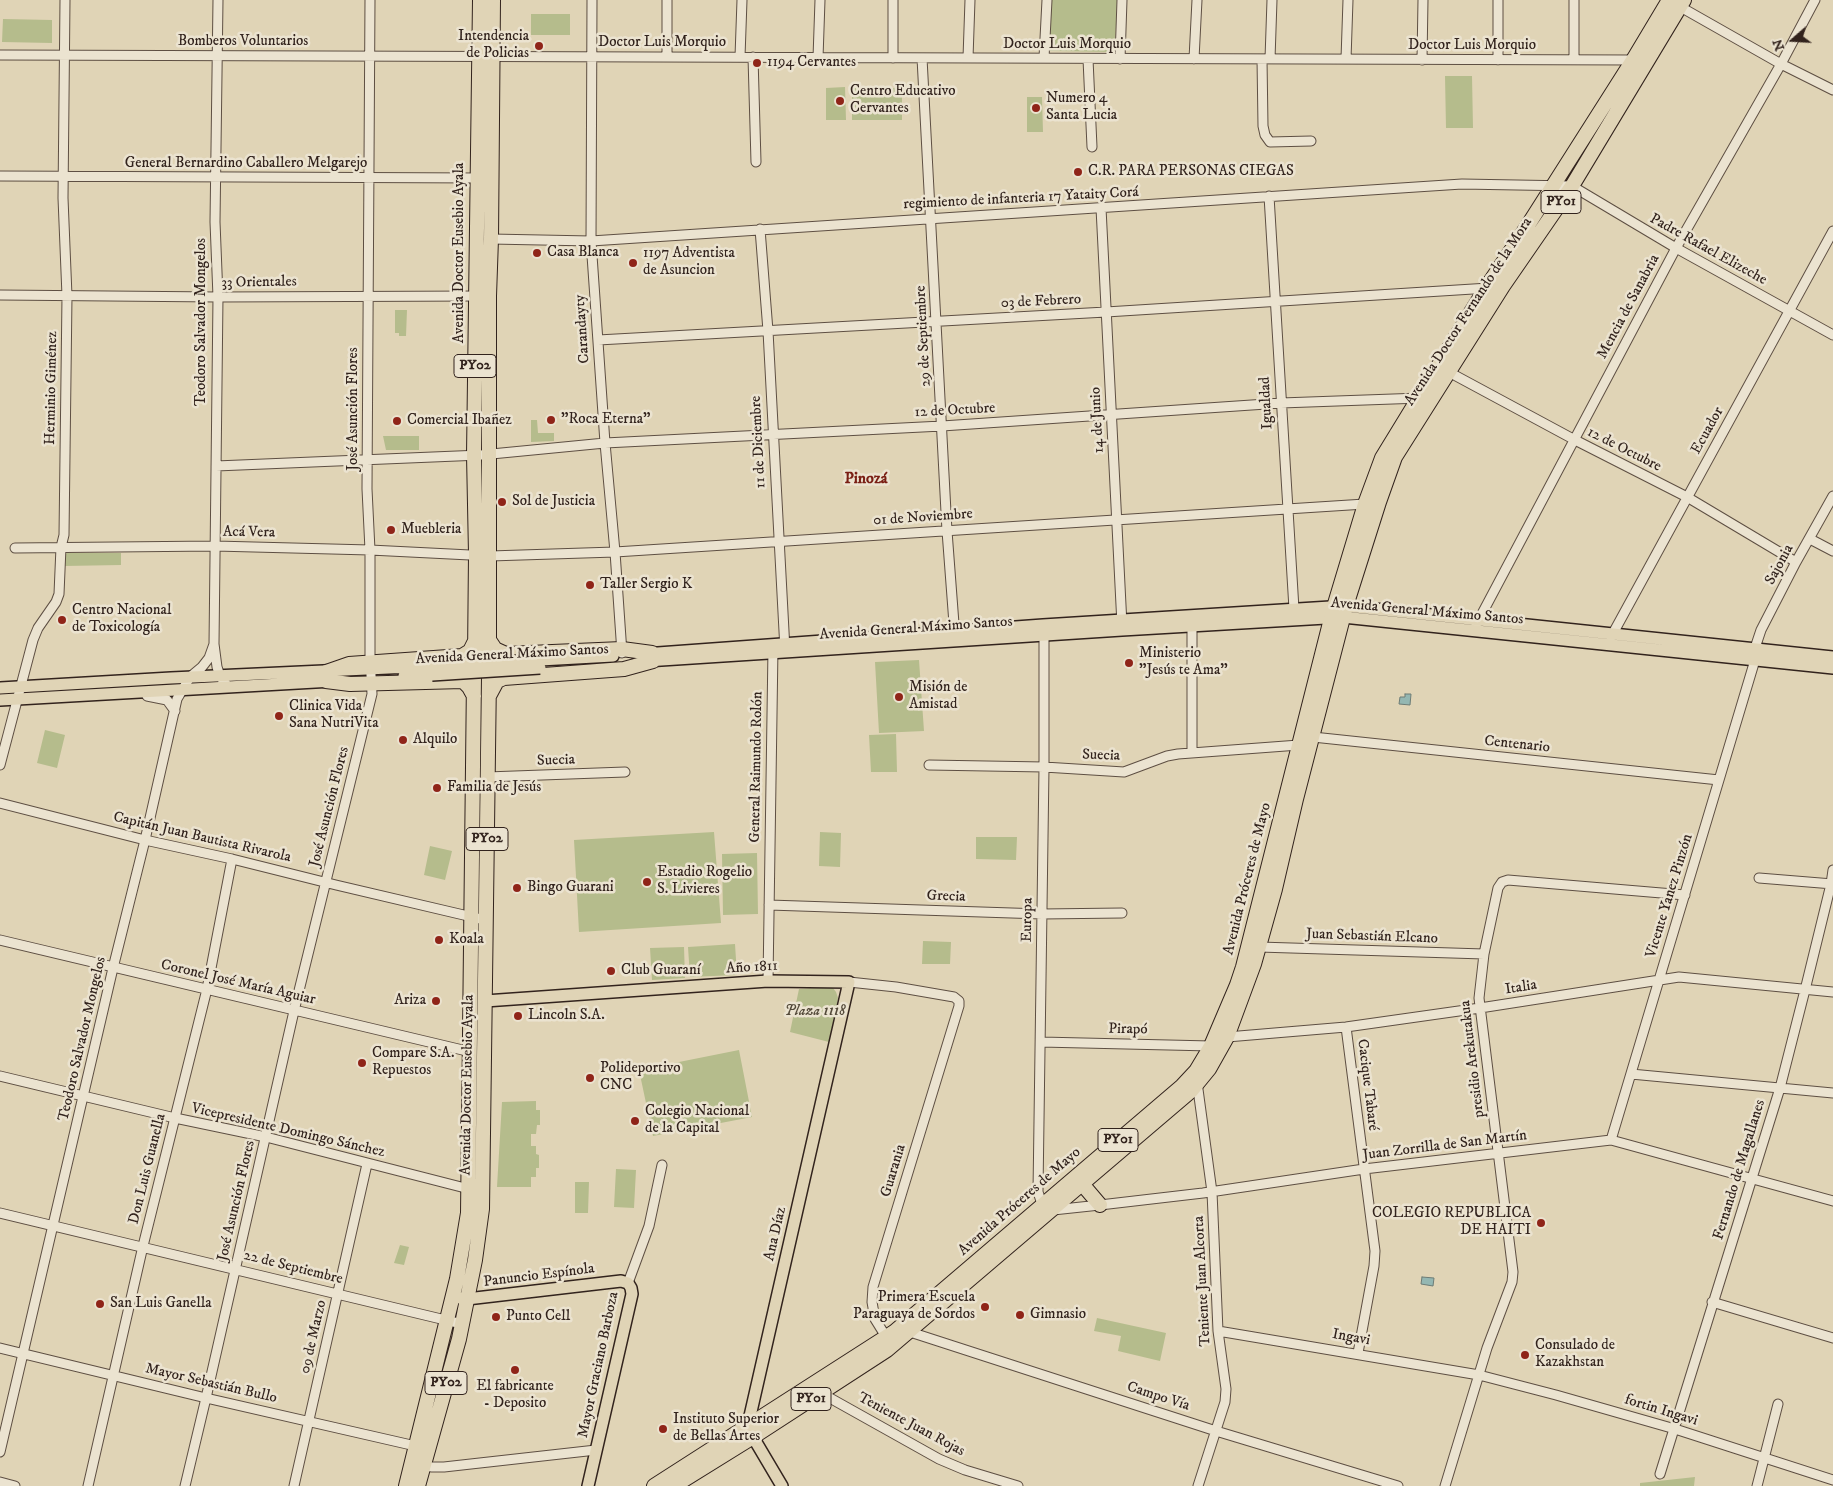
<!DOCTYPE html>
<html>
<head>
<meta charset="utf-8">
<style>
  body { margin:0 }
  #map { position:relative; width:1833px; height:1486px; overflow:hidden; background:#e0d4b6; font-family:"IM FELL DW Pica",serif }
  canvas { display:block }
  .north { position:absolute; left:1768px; top:15px; width:50px; height:50px; -webkit-text-stroke:4px #ebe3d0; paint-order:stroke; rotate:251deg; font-size:14px; font-weight:700; line-height:20px; text-align:center; color:#32231d }
  .north::after { content:''; display:block; margin:auto; width:18px; height:22px; background:#32231d; clip-path:polygon(50% 0,100% 100%,50% 72%,0 100%) }
</style>
</head>
<body>
<div id="map">
<canvas width="1833" height="1486"></canvas>
<div class="north">N</div>
</div>
<script>
const c = document.querySelector('canvas').getContext('2d');
c.lineJoin = 'round';
function fillPath(path, color) {
  c.fillStyle = color;
  c.fill(path, 'evenodd');
}
function toPath(rows) {
  const path = new Path2D();
  for (const r of rows) {
    path.moveTo(r[0], r[1]);
    for (let i = 2; i < r.length; i += 2) path.lineTo(r[i], r[i + 1]);
  }
  return path;
}
function stroke(path, color, width, dash) {
  c.strokeStyle = color;
  c.lineWidth = width;
  c.lineCap = dash ? 'butt' : 'round';
  c.setLineDash(dash || []);
  c.stroke(path);
}
function drawText(font, color, halo, rows, align = 'center') {
  c.font = font + ' "IM FELL DW Pica",serif';
  c.lineWidth = 5;
  c.setLineDash([]);
  c.textBaseline = 'middle';
  c.strokeStyle = halo;
  c.fillStyle = color;
  for (const [text, x, y, turn = 0] of rows) {
    c.save();
    c.translate(x, y);
    c.rotate((+turn || 0) * Math.PI / 180);
    c.textAlign = isNaN(turn) ? turn : align;
    if (halo) c.strokeText(text, 0, 0);
    c.fillText(text, 0, 0);
    c.restore();
  }
}
const green = toPath([
  [1050,0,1117,0,1115,50,1112,52,1049,51],
  [531,14,570,14,570,35,531,35],
  [3,19,52,20,52,43,2,42],
  [1445,76,1472,76,1473,128,1446,128],
  [845,87,846,120,826,120,826,88],
  [852,88,902,88,902,120,852,120],
  [1027,97,1042,97,1043,132,1027,132],
  [395,310,407,310,406,336,399,336,399,333,395,333],
  [531,420,537,420,538,433,554,433,554,441,531,442],
  [383,436,419,436,419,450,386,450],
  [67,553,121,553,121,565,64,566,64,555],
  [919,660,924,731,879,733,875,662],
  [45,730,65,735,57,768,37,763],
  [896,734,897,772,871,772,869,735],
  [714,832,721,923,579,932,574,840],
  [820,832,841,833,840,867,819,866],
  [976,837,1017,837,1016,860,976,859],
  [430,846,452,851,445,880,424,875],
  [757,853,758,914,723,915,722,854],
  [923,941,951,942,950,964,922,964],
  [735,944,737,975,690,977,688,947],
  [684,947,685,978,652,980,650,948],
  [827,987,833,988,836,992,838,998,829,1042,790,1032,799,989],
  [739,1050,752,1117,653,1136,639,1070],
  [536,1101,536,1110,540,1110,540,1125,537,1125,536,1134,531,1134,531,1146,536,1146,536,1154,539,1155,539,1168,536,1168,536,1177,531,1177,531,1187,497,1187,502,1102],
  [616,1169,636,1170,634,1208,614,1207],
  [575,1182,589,1182,588,1213,575,1213],
  [400,1245,409,1247,404,1265,394,1263],
  [1097,1318,1166,1333,1160,1361,1118,1351,1121,1336,1094,1331],
  [1695,1477,1694,1486,1640,1486,1640,1483]
]);
const water = toPath([
  [1405,694,1411,694,1410,705,1399,704,1400,697,1405,697,1405,694],
  [1422,1277,1434,1278,1433,1286,1421,1284,1422,1277]
]);
const minor = toPath([
  [218,0,215,222,218,297,214,644,217,667,220,676,228,687],
  [592,0,591,241,605,443,615,552,622,653],
  [667,0,667,57],
  [1574,0,1574,60],
  [1677,5,1781,64,1833,90],
  [0,55,1635,60],
  [740,57,742,0],
  [753,57,756,162],
  [818,58,820,0],
  [893,58,893,0],
  [922,58,947,531,955,637],
  [968,58,970,0],
  [1044,58,1047,0],
  [1088,59,1092,147],
  [1120,59,1122,0],
  [1194,59,1197,0],
  [1262,59,1263,126,1265,135,1270,142,1311,141],
  [1270,59,1272,0],
  [1346,59,1348,0],
  [1422,60,1423,0],
  [1498,60,1498,0],
  [0,176,482,178],
  [1269,196,1294,609],
  [1101,208,1122,625],
  [760,229,768,331,785,650],
  [491,239,591,241,1462,184,1572,186,1676,248,1833,335],
  [0,295,218,297,480,296],
  [598,340,1106,312,1489,288],
  [1445,370,1575,440,1687,497,1796,562],
  [216,466,481,455,605,443,942,426,1281,403,1421,398],
  [1810,539,1833,551],
  [15,548,215,546,370,550,490,556,615,552,1365,504],
  [1476,625,1676,248,1781,64,1815,0],
  [1044,635,1044,767,1038,1192,1042,1204,1053,1210,1100,1205,1203,1193,1364,1169,1611,1140,1833,1201],
  [1611,637,1833,231],
  [147,696,167,700,175,711],
  [1313,737,1719,780],
  [1192,753,1192,626],
  [0,765,33,640,38,628,56,602,59,594,61,547,64,535,67,296,63,198,65,0],
  [929,765,1044,767,1124,772,1167,756,1178,754,1299,745],
  [487,777,625,772],
  [0,803,145,840,232,859,336,885,485,920],
  [1759,878,1833,884],
  [769,905,1042,914,1122,913],
  [0,940,471,1052],
  [1259,947,1484,954],
  [768,981,773,648],
  [849,982,896,987,954,997,959,1001,959,1006,873,1287,872,1302,875,1319,888,1340],
  [1346,1027,1375,1251,1374,1266,1358,1353],
  [1041,1042,1211,1046,1227,1037,1346,1027,1480,1008,1679,977,1833,992],
  [1631,1074,1833,1093],
  [0,1076,175,1118,266,1137,473,1190],
  [1197,1082,1212,1192,1218,1331,1226,1389,1225,1402,1198,1486],
  [1611,1140,1755,660,1755,648,1761,630,1796,562,1833,496],
  [0,1213,462,1324],
  [628,1283,649,1226,662,1165],
  [1712,1302,1833,1338],
  [1218,1331,1479,1375,1556,1395,1675,1429,1833,1480],
  [910,1332,1216,1431,1398,1486],
  [0,1348,206,1398,420,1447],
  [821,1393,939,1459,965,1470,1018,1486],
  [0,1452,113,968,145,840,177,699,190,677,202,667,209,658,214,644],
  [419,1465,432,1467,444,1467,596,1450],
  [1660,1474,1780,1088,1805,990,1831,884,1833,870],
  [0,1482,15,1486],
  [88,1486,143,1246,207,989,232,859],
  [185,1486,206,1398,294,1011,372,694,370,656,370,550,367,489,370,0],
  [294,1486,367,1164],
  [1445,1486,1487,1348,1512,1282,1513,1272,1479,998,1484,954,1498,888,1502,882,1508,880,1685,895],
  [1757,1486,1778,1404]
]);
const major = toPath([
  [644,654,1043,625,1346,606,1833,657],
  [540,660,613,656],
  [646,661,1122,630,1343,617,1833,668],
  [404,676,432,675],
  [0,688,171,678,432,666],
  [0,700,333,681],
  [485,1001,768,981,849,982,750,1416,750,1432,782,1486],
  [460,1298,467,1299,621,1281,628,1283,631,1288,632,1294,588,1486]
]);
const highway = toPath([
  [489,640,495,649,506,654,622,649,652,653],
  [489,656,489,296,491,239,493,0],
  [475,657,476,554,474,455,480,0],
  [326,672,349,664,462,656,470,651,475,641],
  [326,681,350,684,463,681,469,687,474,696],
  [489,696,497,681,504,678,624,669,653,661],
  [1083,1185,1100,1205],
  [406,1486,457,1279,468,1213,474,677],
  [418,1486,459,1339,475,1260,482,1209,489,676],
  [654,1486,894,1332,1182,1086,1196,1071,1211,1046,1237,985,1243,967,1334,607,1365,504,1382,458,1486,288,1523,233,1633,60,1669,0],
  [674,1486,753,1437,887,1350,1191,1091,1209,1069,1227,1037,1254,964,1275,889,1296,799,1346,606,1379,502,1395,457,1503,286,1572,186,1684,0]
]);
const majorBridge = toPath([
  [432,666,540,660],
  [432,675,540,668]
]);
const markers = [
  [539,46,5,"#8f2418"],
  [757,63,5,"#8f2418"],
  [840,101,5,"#8f2418"],
  [1036,108,5,"#8f2418"],
  [1078,172,5,"#8f2418"],
  [537,253,5,"#8f2418"],
  [633,263,5,"#8f2418"],
  [551,420,5,"#8f2418"],
  [397,421,5,"#8f2418"],
  [502,502,5,"#8f2418"],
  [391,530,5,"#8f2418"],
  [590,585,5,"#8f2418"],
  [62,620,5,"#8f2418"],
  [1129,663,5,"#8f2418"],
  [899,697,5,"#8f2418"],
  [279,716,5,"#8f2418"],
  [403,740,5,"#8f2418"],
  [437,788,5,"#8f2418"],
  [647,882,5,"#8f2418"],
  [517,888,5,"#8f2418"],
  [439,940,5,"#8f2418"],
  [611,971,5,"#8f2418"],
  [436,1001,5,"#8f2418"],
  [518,1016,5,"#8f2418"],
  [362,1063,5,"#8f2418"],
  [590,1078,5,"#8f2418"],
  [635,1121,5,"#8f2418"],
  [1541,1223,5,"#8f2418"],
  [100,1304,5,"#8f2418"],
  [985,1307,5,"#8f2418"],
  [1020,1315,5,"#8f2418"],
  [496,1317,5,"#8f2418"],
  [1525,1355,5,"#8f2418"],
  [515,1370,5,"#8f2418"],
  [663,1429,5,"#8f2418"]
];
const shields = [
  [1561,202,40],
  [475,366,42],
  [487,839,42],
  [1118,1140,40],
  [446,1383,42],
  [811,1399,40]
];
const shieldNames = [
  ["PY01",1561,202],
  ["PY02",475,366],
  ["PY02",487,839],
  ["PY01",1118,1140],
  ["PY02",446,1383],
  ["PY01",811,1399]
];
const poiNames = [
  ["Intendencia",529,37,"right"],
  ["de Policias",529,54,"right"],
  ["1194 Cervantes",767,63],
  ["Centro Educativo",850,92],
  ["Cervantes",850,109],
  ["Numero 4",1046,99],
  ["Santa Lucia",1046,116],
  ["C.R. PARA PERSONAS CIEGAS",1088,172],
  ["Casa Blanca",547,253],
  ["1197 Adventista",643,254],
  ["de Asuncion",643,271],
  ["\"Roca Eterna\"",561,420],
  ["Comercial Ibañez",407,421],
  ["Sol de Justicia",512,502],
  ["Muebleria",401,530],
  ["Taller Sergio K",600,585],
  ["Centro Nacional",72,611],
  ["de Toxicología",72,628],
  ["Ministerio",1139,654],
  ["\"Jesús te Ama\"",1139,671],
  ["Misión de",909,688],
  ["Amistad",909,705],
  ["Clinica Vida",289,707],
  ["Sana NutriVita",289,724],
  ["Alquilo",413,740],
  ["Familia de Jesús",447,788],
  ["Estadio Rogelio",657,873],
  ["S. Livieres",657,890],
  ["Bingo Guarani",527,888],
  ["Koala",449,940],
  ["Club Guaraní",621,971],
  ["Ariza",426,1001,"right"],
  ["Lincoln S.A.",528,1016],
  ["Compare S.A.",372,1054],
  ["Repuestos",372,1071],
  ["Polideportivo",600,1069],
  ["CNC",600,1086],
  ["Colegio Nacional",645,1112],
  ["de la Capital",645,1129],
  ["COLEGIO REPUBLICA",1531,1214,"right"],
  ["DE HAITI",1531,1231,"right"],
  ["Primera Escuela",975,1298,"right"],
  ["Paraguaya de Sordos",975,1315,"right"],
  ["San Luis Ganella",110,1304],
  ["Gimnasio",1030,1315],
  ["Punto Cell",506,1317],
  ["Consulado de",1535,1346],
  ["Kazakhstan",1535,1363],
  ["El fabricante",515,1387,"center"],
  ["- Deposito",515,1404,"center"],
  ["Instituto Superior",673,1420],
  ["de Bellas Artes",673,1437]
];
const streetNames = [
  ["Bomberos Voluntarios",243,42],
  ["Doctor Luis Morquio",662,43],
  ["Doctor Luis Morquio",1067,45],
  ["Doctor Luis Morquio",1472,46],
  ["General Bernardino Caballero Melgarejo",246,164],
  ["regimiento de infanteria 17 Yataity Corá",1021,199,-3],
  ["Padre Rafael Elizeche",1708,250,29],
  ["Avenida Doctor Eusebio Ayala",460,253,-90],
  ["33 Orientales",259,283,-1],
  ["03 de Febrero",1041,302,-3],
  ["Mencia de Sanabria",1629,307,-62],
  ["Avenida Doctor Fernando de la Mora",1469,312,-57],
  ["Teodoro Salvador Mongelos",202,322,-90],
  ["Carandayty",583,329,-94],
  ["29 de Septiembre",924,336,-93],
  ["Herminio Giménez",52,388,-89],
  ["Igualdad",1267,403,-93],
  ["José Asunción Flores",354,409,-90],
  ["12 de Octubre",955,411,-3],
  ["14 de Junio",1098,420,-93],
  ["Ecuador",1708,431,-61],
  ["11 de Diciembre",759,442,-93],
  ["12 de Octubre",1624,450,27],
  ["01 de Noviembre",923,518,-4],
  ["Acá Vera",249,533,1],
  ["Sajonia",1780,565,-62],
  ["Avenida General Máximo Santos",1427,612,5],
  ["Avenida General Máximo Santos",916,629,-4],
  ["Avenida General Máximo Santos",512,655,-3],
  ["Centenario",1517,745,6],
  ["Suecia",1101,756,2],
  ["Suecia",556,761,-2],
  ["General Raimundo Rolón",757,767,-89],
  ["José Asunción Flores",330,807,-76],
  ["Capitán Juan Bautista Rivarola",202,838,13],
  ["Avenida Próceres de Mayo",1248,879,-76],
  ["Vicente Yanez Pinzón",1670,896,-73],
  ["Grecia",946,897,2],
  ["Europa",1028,920,-89],
  ["Juan Sebastián Elcano",1372,937,2],
  ["Año 1811",752,968,-3],
  ["Coronel José María Aguiar",238,983,13],
  ["Italia",1521,988,-9],
  ["Pirapó",1128,1030,1],
  ["Teodoro Salvador Mongelos",83,1039,-77],
  ["presidio Arekutakua",1473,1059,-97],
  ["Avenida Doctor Eusebio Ayala",468,1085,-89],
  ["Cacique Tabaré",1367,1085,83],
  ["Vicepresidente Domingo Sánchez",288,1131,13],
  ["Juan Zorrilla de San Martín",1445,1146,-7],
  ["Don Luis Guanella",148,1169,-76],
  ["Fernando de Magallanes",1740,1170,-73],
  ["Guarania",894,1171,-73],
  ["José Asunción Flores",237,1201,-77],
  ["Avenida Próceres de Mayo",1020,1202,-41],
  ["Ana Díaz",776,1234,-77],
  ["22 de Septiembre",293,1268,14],
  ["Panuncio Espínola",539,1276,-7],
  ["Teniente Juan Alcorta",1203,1281,-93],
  ["09 de Marzo",314,1337,-77],
  ["Ingavi",1351,1338,10],
  ["Mayor Graciano Barboza",599,1365,-78],
  ["Mayor Sebastián Bullo",211,1384,13],
  ["Campo Vía",1158,1397,18],
  ["fortin Ingavi",1661,1411,17],
  ["Teniente Juan Rojas",911,1425,28]
];
const parkNames = [
  ["Plaza 1118",815,1012]
];
const neighbourhoodNames = [
  ["Pinozá",866,480]
];
fillPath(green, '#b5bc8c');
fillPath(water, '#94b7b2');
stroke(water, '#6d7c76', 1);
stroke(minor, '#5e4f43', 11);
stroke(major, '#32231d', 14);
stroke(highway, '#32231d', 16);
stroke(minor, '#ebe3d0', 9);
stroke(major, '#e0d4b6', 11);
stroke(highway, '#e0d4b6', 14);
stroke(majorBridge, '#32231d', 14, []);
stroke(majorBridge, '#e0d4b6', 11);
for (const [x, y, r, color] of markers) {
  const dot = new Path2D();
  dot.arc(x, y, r, 0, 2 * Math.PI);
  c.fillStyle = color;
  c.fill(dot);
  stroke(dot, '#ebe3d0', 2);
}
for (const [x, y, w] of shields) {
  const box = new Path2D();
  box.roundRect(x - w / 2, y - 11.5, w, 23, 4);
  c.fillStyle = '#ebe3d0';
  c.fill(box);
  stroke(box, '#32231d', 1);
}
drawText('bold 14px', '#32231d', null, shieldNames);
drawText('15px', '#32231d', '#ebe3d0', poiNames, 'left');
drawText('15px', '#32231d', '#ebe3d0', streetNames);
drawText('italic 15px', '#534939', '#ebe3d0', parkNames);
drawText('bold 16px', '#7a1f14', '#ebe3d0', neighbourhoodNames);
</script>
</body>
</html>
